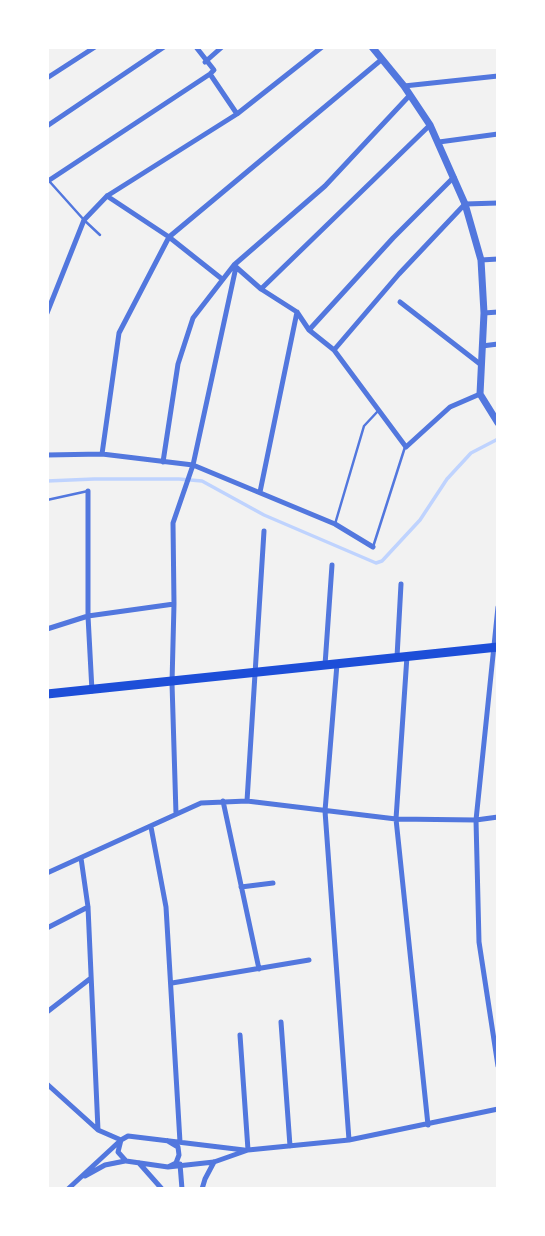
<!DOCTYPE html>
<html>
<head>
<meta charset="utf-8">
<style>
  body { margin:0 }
  #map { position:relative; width:545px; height:1236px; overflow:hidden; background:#f2f2f2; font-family:Raleway,sans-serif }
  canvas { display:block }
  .frame { position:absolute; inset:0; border:49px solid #fff; pointer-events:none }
</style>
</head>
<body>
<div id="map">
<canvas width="545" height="1236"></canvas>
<div class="frame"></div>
</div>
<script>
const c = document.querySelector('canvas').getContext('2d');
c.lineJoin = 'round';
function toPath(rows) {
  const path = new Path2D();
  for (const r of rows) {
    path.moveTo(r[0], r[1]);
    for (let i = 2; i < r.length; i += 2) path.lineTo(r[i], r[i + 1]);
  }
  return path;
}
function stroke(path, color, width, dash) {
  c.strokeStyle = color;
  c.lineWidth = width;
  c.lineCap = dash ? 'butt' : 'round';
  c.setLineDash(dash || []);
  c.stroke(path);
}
const stream = toPath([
  [47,481,94,479,179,479,202,481,264,515,376,563,382,561,420,520,447,479,471,453,498,439]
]);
const service = toPath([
  [50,182,84,220,100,235],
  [47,500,88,491],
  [335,524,364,426,378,411],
  [373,547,405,447]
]);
const minor = toPath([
  [205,62,222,47],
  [210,74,237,114],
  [47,78,95,47],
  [404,86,498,76],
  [47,126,164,47],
  [439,142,498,134],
  [48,181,210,74,214,70,196,47],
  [107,196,169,237,222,279],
  [481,260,498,259],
  [236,267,261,289,297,312,309,330,334,350,406,447,450,407,480,394],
  [261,289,430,125],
  [400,302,480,364],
  [47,313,84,220,107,196,237,114,322,47],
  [484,313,498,312],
  [309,330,393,238,454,177],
  [482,346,498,344],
  [334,350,399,274,465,204,498,203],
  [102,454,119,333,169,237,381,60],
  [47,455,102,454,193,465,335,524,373,547],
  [163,462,178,364,193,318,234,265,325,186,410,95],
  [88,491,88,616,92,691],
  [260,492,297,312],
  [498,607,476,820,479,942,498,1066],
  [47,629,88,616,174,604],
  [407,656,396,819,428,1125],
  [397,657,401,584],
  [337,664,325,811,349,1140],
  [325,665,332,565],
  [223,801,259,969],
  [247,801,264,531],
  [176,814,172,683,174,604,173,523,193,465,236,267],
  [151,827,166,907,180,1142],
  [81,858,88,907,98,1130],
  [47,873,201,803,247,801,396,819,476,820,498,817],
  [241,887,273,883],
  [47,928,88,907],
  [172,983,309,960],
  [47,1012,91,978],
  [281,1022,290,1146],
  [240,1035,248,1150],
  [47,1084,98,1130,121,1140,68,1189],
  [168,1141,178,1147,179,1155,176,1163,168,1167,126,1161,118,1152,121,1140,128,1136,244,1150],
  [139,1163,162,1189],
  [180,1164,182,1189],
  [168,1167,214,1162,248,1150,349,1140,498,1109],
  [85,1176,105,1165,125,1161],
  [202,1189,205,1179,214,1162]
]);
const tertiary = toPath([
  [372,47,404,86,430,125,465,204,481,260,484,313,480,394,498,423]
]);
const primary = toPath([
  [47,694,498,647]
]);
stroke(stream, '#bfd3fe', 3.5);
stroke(service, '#5277de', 2.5);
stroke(minor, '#5277de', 5);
stroke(tertiary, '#5277de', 7);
stroke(primary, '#1d4ed8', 9);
</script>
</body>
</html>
